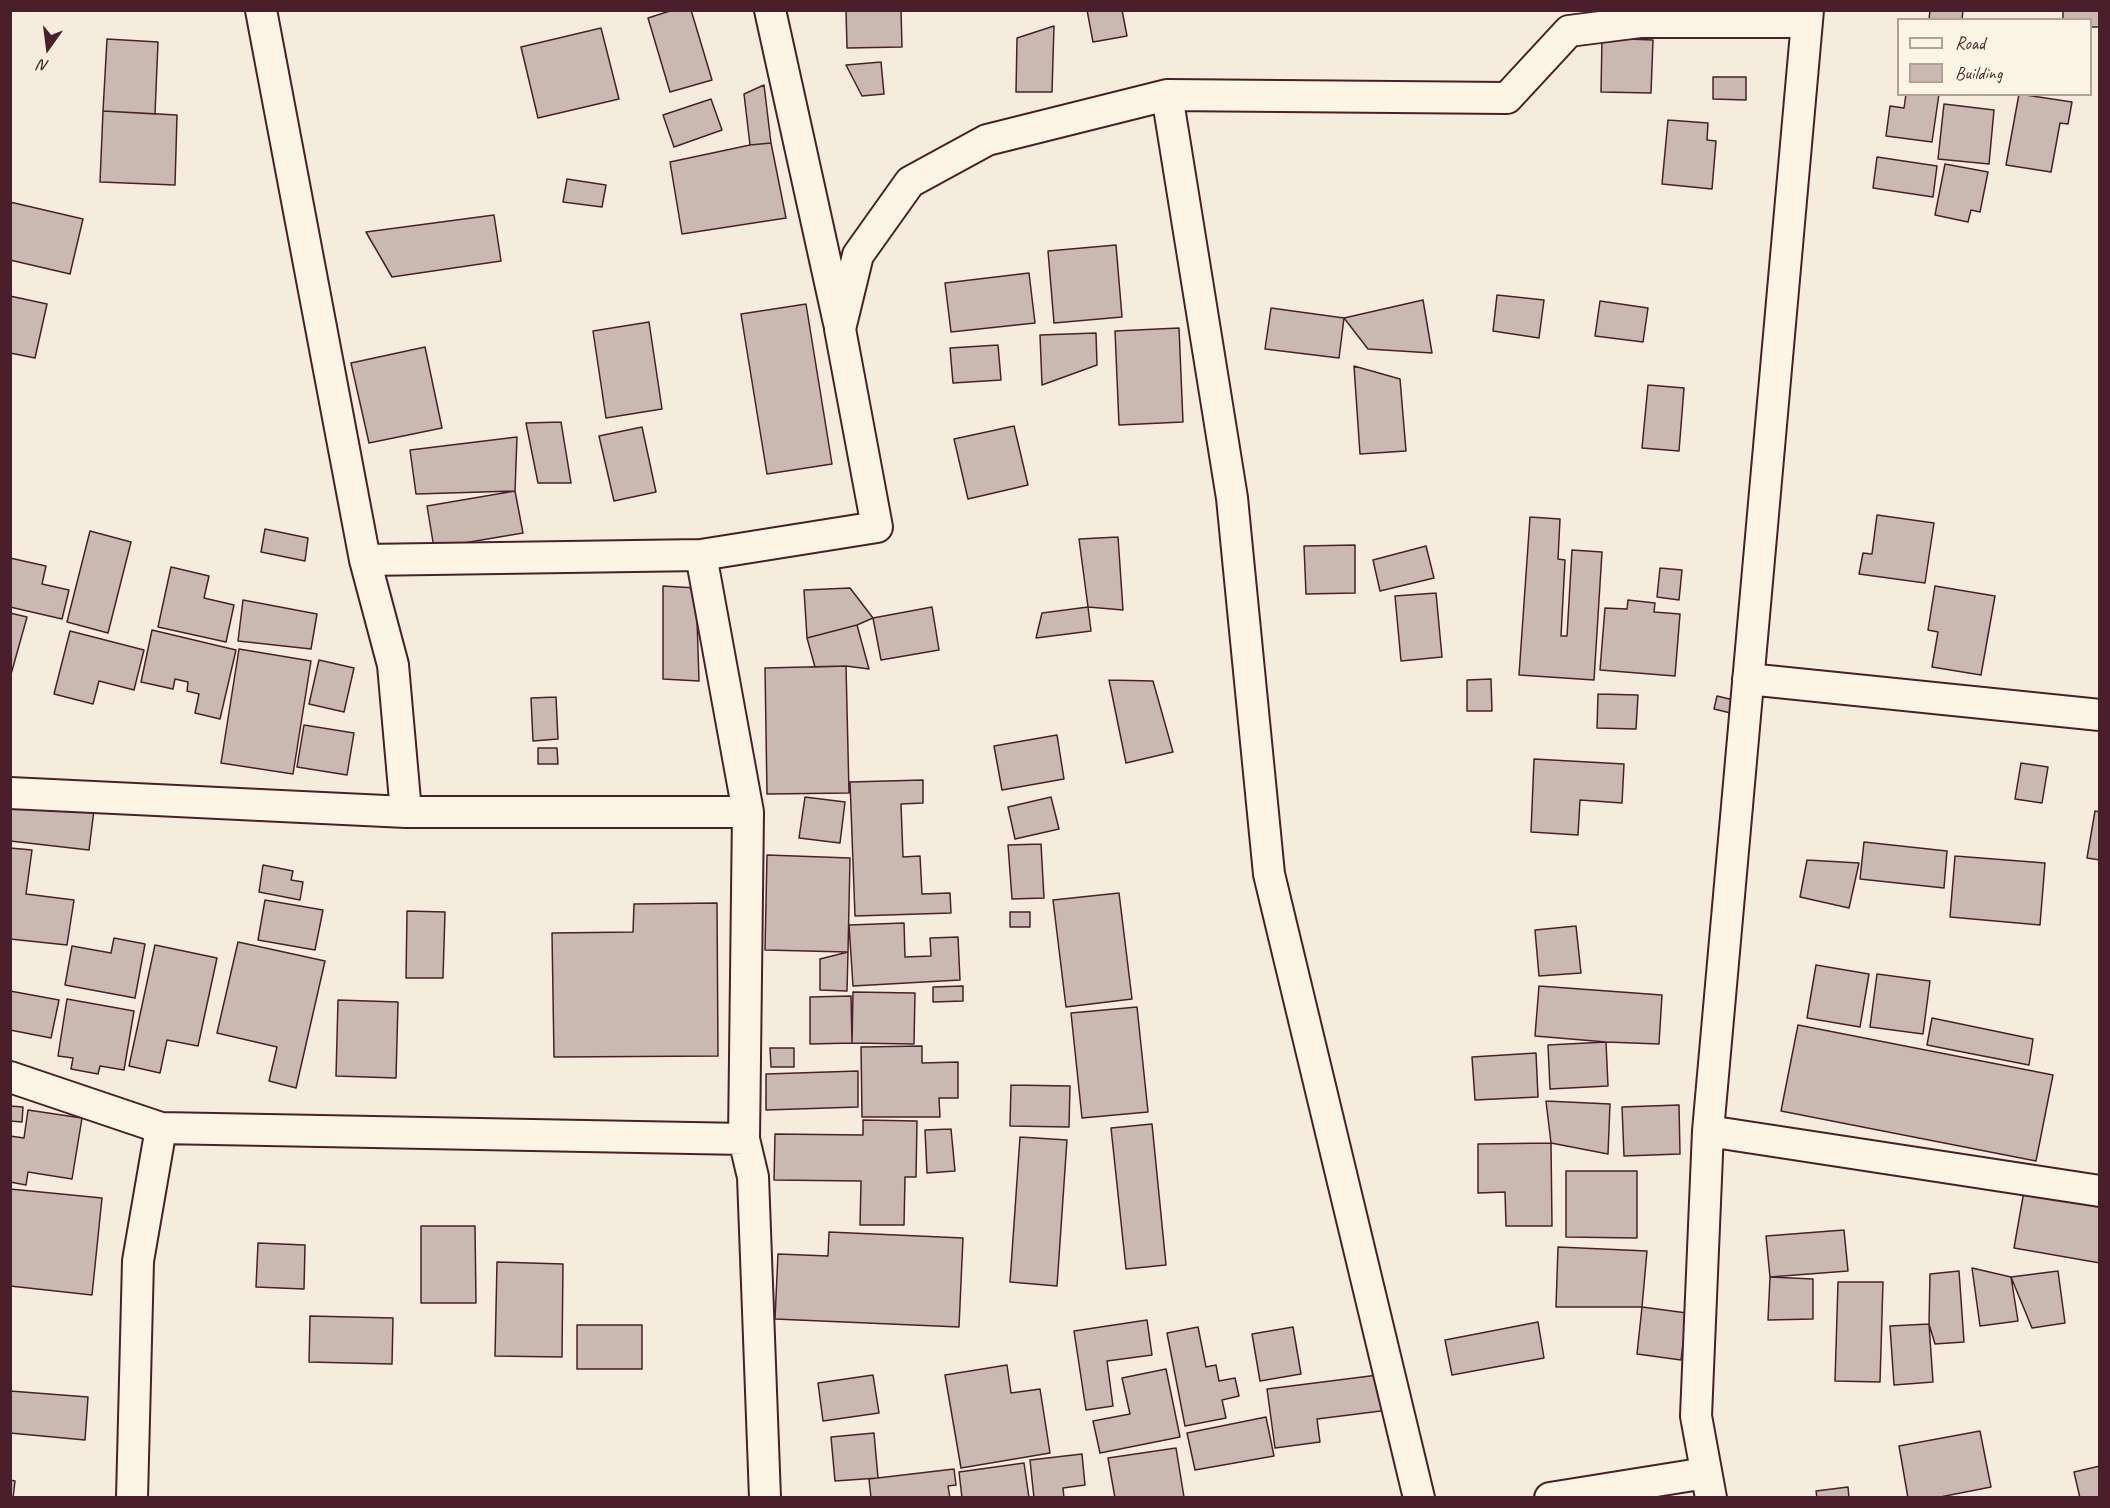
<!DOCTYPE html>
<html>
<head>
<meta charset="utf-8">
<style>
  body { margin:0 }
  #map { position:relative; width:2110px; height:1508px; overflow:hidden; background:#f5ecde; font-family:Caveat,sans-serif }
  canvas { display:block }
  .frame { position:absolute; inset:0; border:12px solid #4a1f2b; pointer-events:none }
  .legend { position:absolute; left:1897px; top:18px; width:195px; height:78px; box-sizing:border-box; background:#fcf5e5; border:2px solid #b59f9b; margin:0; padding:8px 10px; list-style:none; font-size:18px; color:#4a1f2b }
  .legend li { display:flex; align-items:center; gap:12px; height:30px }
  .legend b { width:30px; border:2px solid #b59f9b }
  .north { position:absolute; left:18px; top:18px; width:60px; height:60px; -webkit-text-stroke:4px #fcf5e5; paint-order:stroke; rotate:194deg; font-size:16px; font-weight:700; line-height:24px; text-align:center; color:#4a1f2b }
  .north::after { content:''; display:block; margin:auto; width:21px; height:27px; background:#4a1f2b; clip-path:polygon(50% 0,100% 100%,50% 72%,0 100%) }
</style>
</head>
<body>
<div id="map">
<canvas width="2110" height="1508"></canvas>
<div class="frame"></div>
<ul class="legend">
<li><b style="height:8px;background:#fcf5e5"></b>Road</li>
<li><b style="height:16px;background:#cab9b1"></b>Building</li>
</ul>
<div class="north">N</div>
</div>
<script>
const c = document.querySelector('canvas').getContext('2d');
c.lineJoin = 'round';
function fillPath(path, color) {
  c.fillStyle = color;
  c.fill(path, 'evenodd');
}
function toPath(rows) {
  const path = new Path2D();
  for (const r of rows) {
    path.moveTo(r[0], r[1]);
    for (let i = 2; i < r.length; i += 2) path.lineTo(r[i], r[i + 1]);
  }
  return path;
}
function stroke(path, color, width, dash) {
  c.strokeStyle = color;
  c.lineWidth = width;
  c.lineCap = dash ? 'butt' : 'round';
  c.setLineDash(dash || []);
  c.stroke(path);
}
const building = toPath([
  [673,10,691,10,712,80,670,92,648,18,673,10],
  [846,10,901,10,902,47,847,48,846,10],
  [1087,10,1122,10,1127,36,1093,42,1087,10],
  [1930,10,1963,10,1962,20,1929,20,1930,10],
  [2063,10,2100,10,2100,27,2090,27,2090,20,2063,20,2063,10],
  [1054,26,1052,92,1016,92,1017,38,1054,26],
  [601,28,619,99,538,118,521,47,601,28],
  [1602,38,1653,40,1651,93,1601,92,1602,38],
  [107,39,158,42,155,114,103,111,107,39],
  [881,62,884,94,862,96,846,65,881,62],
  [1713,77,1746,77,1746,100,1713,99,1713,77],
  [764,85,771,143,750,145,744,94,764,85],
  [1906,94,1939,94,1932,142,1886,136,1890,106,1904,108,1906,94],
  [2019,94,2072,102,2068,124,2060,123,2051,172,2006,165,2019,94],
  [711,99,722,130,674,147,663,115,711,99],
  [1944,104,1994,110,1989,164,1938,159,1944,104],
  [103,111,177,115,175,185,100,182,103,111],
  [1668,120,1708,123,1707,140,1716,141,1712,189,1662,184,1668,120],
  [771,143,786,218,682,234,670,162,750,145,771,143],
  [1877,157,1937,166,1933,197,1873,188,1877,157],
  [1945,164,1988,172,1980,212,1971,210,1968,222,1935,215,1945,164],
  [567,179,606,185,602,207,563,202,567,179],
  [10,202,83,219,70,274,10,260,10,202],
  [494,215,501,261,392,277,366,232,494,215],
  [1116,245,1122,317,1054,323,1048,251,1116,245],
  [1029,273,1035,323,951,332,945,283,1029,273],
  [1497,295,1544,300,1539,338,1493,331,1497,295],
  [10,296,47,304,35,358,10,353,10,296],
  [1423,300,1432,353,1368,349,1344,318,1423,300],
  [1600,301,1648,308,1643,342,1595,336,1600,301],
  [806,304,832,464,767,474,741,314,806,304],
  [1271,308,1344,318,1339,358,1265,349,1271,308],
  [649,322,662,409,606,418,593,331,649,322],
  [1179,328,1183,422,1119,425,1115,331,1179,328],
  [1096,333,1097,365,1042,385,1040,335,1096,333],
  [998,345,1001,380,953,383,950,348,998,345],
  [425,347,442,428,369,443,351,363,425,347],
  [1354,366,1400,379,1406,451,1360,454,1354,366],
  [1648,385,1684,388,1679,451,1642,448,1648,385],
  [561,422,571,483,538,483,526,423,561,422],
  [1014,426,1028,485,968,499,954,439,1014,426],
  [642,427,656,492,614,501,599,436,642,427],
  [517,437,515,491,416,494,410,450,517,437],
  [515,491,523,533,434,548,427,506,515,491],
  [1877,515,1934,523,1925,583,1859,574,1863,553,1872,554,1877,515],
  [1530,517,1560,519,1558,559,1565,560,1561,636,1567,636,1572,550,1602,552,1594,680,1519,675,1530,517],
  [265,529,308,538,305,561,261,552,265,529],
  [90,531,131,542,108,633,67,622,90,531],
  [1118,537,1123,610,1088,607,1079,539,1118,537],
  [1355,545,1355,593,1306,594,1304,546,1355,545],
  [1426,546,1434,578,1380,591,1373,560,1426,546],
  [10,558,46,566,42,584,69,590,62,619,10,607,10,558],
  [171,567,209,576,204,598,234,605,226,642,158,627,171,567],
  [1660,568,1682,570,1679,600,1657,597,1660,568],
  [663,586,696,588,699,681,663,679,663,586],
  [1935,586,1995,596,1981,675,1932,667,1938,632,1928,630,1935,586],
  [850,588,873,618,857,625,807,638,804,590,850,588],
  [1436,593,1442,657,1401,661,1395,596,1436,593],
  [243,600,317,614,311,649,238,641,243,600],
  [1628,600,1655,603,1654,612,1680,614,1675,676,1600,670,1605,608,1627,609,1628,600],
  [932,607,939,650,881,660,873,618,932,607],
  [1088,607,1091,631,1036,638,1042,613,1088,607],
  [10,613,27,617,10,678,10,613],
  [857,625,869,669,846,666,815,667,807,638,857,625],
  [152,630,236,650,220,719,195,713,199,694,187,691,188,682,175,679,173,689,141,682,152,630],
  [70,631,144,650,134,690,99,681,93,704,54,694,70,631],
  [239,649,311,661,293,774,221,763,239,649],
  [319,660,354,668,344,712,309,704,319,660],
  [846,666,849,793,767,794,765,668,846,666],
  [1491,679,1492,711,1467,711,1467,680,1491,679],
  [1109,680,1153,681,1173,752,1126,763,1109,680],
  [1598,694,1638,695,1636,729,1597,728,1598,694],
  [1717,696,1742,702,1739,715,1714,709,1717,696],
  [556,697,558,739,533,741,531,698,556,697],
  [304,725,354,733,347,775,297,767,304,725],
  [1057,735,1064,779,1002,790,994,746,1057,735],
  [538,748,557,748,558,764,538,764,538,748],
  [1534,759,1624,764,1622,803,1580,800,1578,835,1531,832,1534,759],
  [2021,763,2048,767,2042,803,2015,799,2021,763],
  [923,780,923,803,901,804,903,857,920,856,922,894,950,893,951,913,855,916,850,782,923,780],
  [805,797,845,802,840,843,799,838,805,797],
  [1051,797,1059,829,1015,839,1008,807,1051,797],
  [10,800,94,810,89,850,10,841,10,800],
  [2095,811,2100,812,2100,860,2087,858,2095,811],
  [1864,842,1947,851,1944,888,1860,879,1864,842],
  [1041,844,1044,898,1012,899,1008,845,1041,844],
  [10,848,32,850,26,894,74,900,67,945,10,939,10,848],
  [767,855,850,858,848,952,765,950,767,855],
  [1955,856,2045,863,2040,925,1950,917,1955,856],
  [1807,860,1859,863,1849,908,1800,897,1807,860],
  [263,865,293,871,291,880,303,882,300,900,259,892,263,865],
  [1119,893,1132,999,1066,1007,1053,900,1119,893],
  [265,900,323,910,315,950,258,940,265,900],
  [717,903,718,1056,554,1057,552,933,633,932,634,904,717,903],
  [407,911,445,912,443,978,406,978,407,911],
  [1010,912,1030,912,1030,927,1010,927,1010,912],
  [904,923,905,957,931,956,930,938,958,937,960,980,853,986,849,925,904,923],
  [1576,926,1581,973,1539,976,1535,930,1576,926],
  [114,938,145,944,135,998,65,985,72,946,111,953,114,938],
  [238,942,325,961,296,1088,269,1081,277,1047,217,1033,238,942],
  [155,945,217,958,198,1046,167,1040,160,1073,129,1066,155,945],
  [848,952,847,991,820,990,820,959,848,952],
  [1816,965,1869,974,1860,1027,1807,1018,1816,965],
  [1877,974,1930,981,1923,1034,1870,1027,1877,974],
  [963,986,963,1001,933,1002,933,987,963,986],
  [1539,986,1662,995,1659,1044,1606,1042,1535,1036,1539,986],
  [10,991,59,1000,51,1038,10,1030,10,991],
  [853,992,915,993,914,1044,852,1043,853,992],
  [851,996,852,1043,810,1044,810,997,851,996],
  [67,999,134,1011,124,1070,100,1066,98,1074,71,1069,73,1058,58,1056,67,999],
  [338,1000,398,1002,396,1078,336,1076,338,1000],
  [1137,1007,1148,1112,1082,1118,1071,1013,1137,1007],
  [1932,1018,2033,1039,2029,1065,1927,1045,1932,1018],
  [1798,1025,2053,1075,2036,1161,1781,1111,1798,1025],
  [1606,1042,1608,1086,1550,1089,1548,1045,1606,1042],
  [922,1046,922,1063,958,1062,958,1098,939,1098,940,1117,862,1117,861,1047,922,1046],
  [770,1048,794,1048,794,1067,771,1067,770,1048],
  [1536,1053,1538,1097,1475,1100,1472,1057,1536,1053],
  [858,1071,858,1107,766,1110,766,1074,858,1071],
  [1011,1085,1070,1086,1069,1127,1010,1126,1011,1085],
  [1546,1101,1610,1104,1608,1154,1551,1143,1546,1101],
  [1679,1105,1680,1154,1624,1156,1622,1107,1679,1105],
  [10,1106,23,1107,22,1122,10,1121,10,1106],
  [28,1110,82,1118,72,1179,28,1172,26,1185,10,1182,10,1136,24,1138,28,1110],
  [863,1120,917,1121,916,1177,905,1177,904,1225,860,1225,861,1181,774,1180,775,1134,863,1135,863,1120],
  [1152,1124,1166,1265,1126,1269,1111,1128,1152,1124],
  [951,1129,955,1171,927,1173,925,1130,951,1129],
  [1020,1137,1067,1140,1057,1286,1010,1282,1020,1137],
  [1551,1143,1552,1226,1506,1226,1505,1192,1478,1193,1478,1144,1551,1143],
  [1566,1171,1637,1171,1637,1238,1566,1237,1566,1171],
  [10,1189,102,1198,92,1295,10,1286,10,1189],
  [2024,1191,2100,1205,2100,1263,2014,1248,2024,1191],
  [421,1226,475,1226,476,1303,421,1303,421,1226],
  [1844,1230,1848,1271,1770,1277,1766,1236,1844,1230],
  [829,1232,963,1238,959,1327,775,1319,778,1254,828,1256,829,1232],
  [258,1243,305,1245,304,1289,256,1287,258,1243],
  [1558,1247,1647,1251,1642,1307,1556,1307,1558,1247],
  [497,1262,563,1264,562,1357,495,1356,497,1262],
  [1972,1268,2011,1277,2018,1321,1980,1326,1972,1268],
  [1959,1271,1964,1342,1935,1344,1929,1324,1930,1274,1959,1271],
  [2058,1271,2065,1323,2032,1328,2011,1277,2058,1271],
  [1770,1277,1813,1279,1813,1319,1768,1320,1770,1277],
  [1838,1282,1883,1282,1880,1382,1835,1381,1838,1282],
  [1642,1307,1687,1313,1681,1360,1637,1354,1642,1307],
  [310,1316,393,1318,392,1364,309,1362,310,1316],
  [1147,1320,1152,1355,1107,1361,1113,1406,1086,1410,1074,1331,1147,1320],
  [1538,1322,1544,1358,1452,1375,1445,1340,1538,1322],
  [1929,1324,1933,1382,1894,1385,1890,1326,1929,1324],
  [577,1325,642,1325,642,1369,577,1369,577,1325],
  [1198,1327,1206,1367,1216,1365,1219,1381,1235,1378,1239,1396,1222,1400,1226,1418,1185,1426,1167,1333,1198,1327],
  [1293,1327,1301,1374,1260,1381,1252,1334,1293,1327],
  [1007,1365,1011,1393,1040,1389,1050,1453,961,1468,945,1375,1007,1365],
  [1166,1369,1180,1437,1100,1453,1093,1421,1130,1414,1122,1378,1166,1369],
  [873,1375,879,1413,823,1421,818,1383,873,1375],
  [1378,1375,1397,1409,1317,1419,1320,1442,1275,1448,1267,1389,1378,1375],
  [10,1391,88,1397,85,1440,10,1433,10,1391],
  [1266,1417,1274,1456,1195,1470,1187,1433,1266,1417],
  [1980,1431,1991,1487,1935,1498,1908,1498,1899,1446,1980,1431],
  [874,1433,878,1478,835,1481,831,1437,874,1433],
  [1176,1448,1184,1497,1115,1498,1108,1458,1176,1448],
  [1082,1454,1085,1485,1063,1488,1064,1498,1034,1498,1030,1460,1082,1454],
  [1024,1463,1029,1498,962,1498,959,1472,1024,1463],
  [2100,1466,2100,1498,2080,1498,2074,1472,2100,1466],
  [954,1469,956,1485,948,1486,950,1498,871,1498,869,1479,954,1469],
  [10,1480,15,1481,13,1498,10,1498,10,1480],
  [1848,1487,1849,1498,1817,1498,1816,1491,1848,1487]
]);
const minor = toPath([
  [261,10,365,560,393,665,406,812,748,812],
  [770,10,839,323],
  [1167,95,1232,498,1269,874,1419,1498],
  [701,555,748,812,744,1139,753,1177,765,1498],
  [365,560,701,555,877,527,840,329,858,255,910,182,987,140,1167,95,1507,98,1569,31,1640,22,1807,22],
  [1748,679,2100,715],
  [10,793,406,812],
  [10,1077,161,1128,744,1139],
  [1708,1131,2100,1191],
  [132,1498,138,1261,161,1128],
  [1550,1498,1706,1473],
  [1711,1498,1696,1416,1708,1131,1808,10]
]);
fillPath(building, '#cab9b1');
stroke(building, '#4a1f2b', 1.5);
stroke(minor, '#4a1f2b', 34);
stroke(minor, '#fcf5e5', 30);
</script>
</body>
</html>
